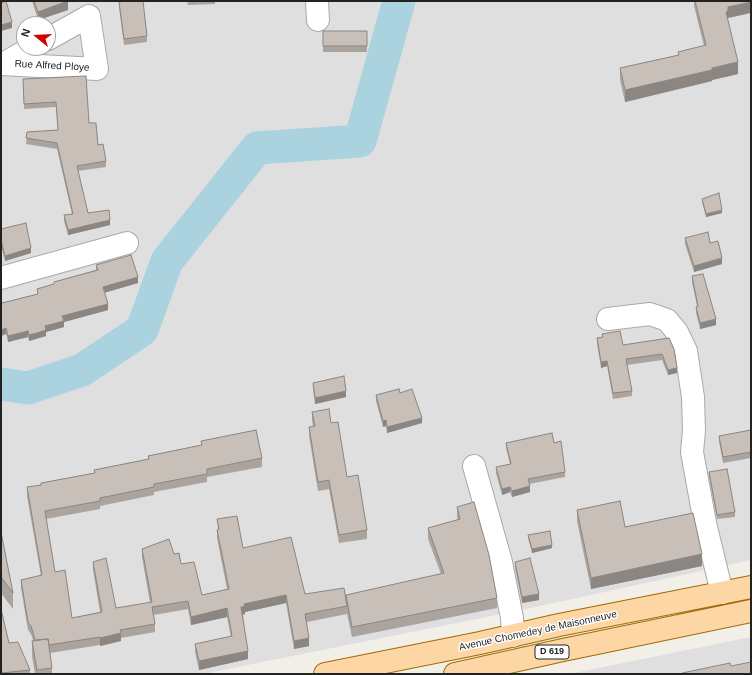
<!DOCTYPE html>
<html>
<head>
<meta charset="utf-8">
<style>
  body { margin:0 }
  #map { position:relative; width:752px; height:675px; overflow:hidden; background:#f2efe9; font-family:Arial,sans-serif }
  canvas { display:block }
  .frame { position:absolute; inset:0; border:2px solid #222; pointer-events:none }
  .north { position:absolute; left:16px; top:16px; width:40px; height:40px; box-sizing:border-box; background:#fff; border:1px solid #a7a7a7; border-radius:50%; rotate:288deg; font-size:11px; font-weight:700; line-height:16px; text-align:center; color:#222 }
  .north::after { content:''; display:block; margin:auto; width:14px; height:18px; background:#d40000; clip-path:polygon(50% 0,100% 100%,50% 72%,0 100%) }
</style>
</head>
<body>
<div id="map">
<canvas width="752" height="675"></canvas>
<div class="frame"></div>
<div class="north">N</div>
</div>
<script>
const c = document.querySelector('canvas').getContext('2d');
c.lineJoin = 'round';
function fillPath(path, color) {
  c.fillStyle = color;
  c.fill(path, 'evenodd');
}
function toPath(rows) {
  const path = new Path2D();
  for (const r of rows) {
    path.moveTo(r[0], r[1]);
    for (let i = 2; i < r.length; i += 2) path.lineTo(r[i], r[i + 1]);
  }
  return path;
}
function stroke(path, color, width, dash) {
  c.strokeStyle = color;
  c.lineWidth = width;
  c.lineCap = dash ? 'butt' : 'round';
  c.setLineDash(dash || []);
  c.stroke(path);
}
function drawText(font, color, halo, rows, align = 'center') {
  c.font = font + ' Arial,sans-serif';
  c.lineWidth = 3;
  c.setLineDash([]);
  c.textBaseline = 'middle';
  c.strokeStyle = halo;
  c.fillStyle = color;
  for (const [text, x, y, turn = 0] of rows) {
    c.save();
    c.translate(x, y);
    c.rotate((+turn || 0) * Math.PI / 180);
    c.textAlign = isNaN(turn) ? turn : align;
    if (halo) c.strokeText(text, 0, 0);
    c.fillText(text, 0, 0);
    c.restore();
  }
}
const residential = toPath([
  [1,1,751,1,751,560,531,608,203,674,1,674],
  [24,24,48,24,48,48,24,48],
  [751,637,751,674,569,674]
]);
const river = toPath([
  [1,384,28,388,82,370,142,330,167,261,257,148,360,141,399,1]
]);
const minor = toPath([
  [317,1,318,20],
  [1,64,97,69,89,16,48,39],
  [3,64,31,48],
  [1,278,127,243],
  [608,319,650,314,667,320,677,332,686,351,693,397,694,431,692,452,705,523,722,593],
  [474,466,501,562,512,618,513,636]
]);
const major = toPath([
  [325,674,480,643,559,625,751,587],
  [455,674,563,650,751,611]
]);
const wall = toPath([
  [32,1,68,1,68,10,38,20],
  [144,1,154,1,144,2],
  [187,1,215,1,215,4,188,5],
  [694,1,751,1,728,18,728,22,738,74,712,80,712,81,625,102,620,80,620,68,678,56,678,52,704,46,694,6],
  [119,2,147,36,147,42,124,45,119,7],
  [323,31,367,31,367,52,323,52],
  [23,79,89,123,98,145,106,161,106,167,78,171,88,213,110,225,68,235,64,221,64,215,72,214,57,149,26,144,27,132,58,130,56,107,24,109],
  [702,199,722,213,706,217,702,202],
  [1,229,31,253,5,261,1,246],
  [685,238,722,264,694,272,685,244],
  [96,265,138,283,104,293,108,310,64,322,64,327,46,332,46,336,29,341,28,337,8,342,6,334,1,336,1,301,2,303,37,294,37,289,54,284,54,282,96,270],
  [692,276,716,325,700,329,696,313,696,307,697,306,692,282],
  [602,334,623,345,669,338,677,373,668,375,662,360,627,365,632,391,632,396,613,399,607,366,601,368,597,343,597,338,602,337],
  [313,383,346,397,315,404,313,389],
  [400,393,422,423,387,433,386,426,383,427,376,401,376,395],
  [312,412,331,423,347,477,367,530,367,539,339,543,329,489,318,491,309,436,309,427,313,427,312,420],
  [751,430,751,458,723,463,719,441,719,436],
  [201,441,262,458,262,467,207,477,207,482,154,492,154,495,100,506,100,509,46,519,55,572,72,618,100,612,93,570,93,562,116,608,150,603,142,557,142,549,174,554,202,595,227,589,217,538,217,530,218,530,217,519,243,548,305,594,346,597,441,574,428,539,428,528,458,520,457,517,457,507,497,598,497,608,352,637,347,614,307,622,309,646,294,649,286,603,245,612,245,614,243,615,248,659,199,670,195,652,195,644,231,637,227,617,191,625,188,609,154,615,155,624,155,632,121,638,121,641,100,646,100,645,50,653,52,668,52,674,35,674,32,656,32,641,33,640,31,634,28,630,21,588,21,580,41,576,27,496,27,487,41,485,41,483,94,473,94,470,148,459,148,456,201,445],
  [506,443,554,443,565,472,565,477,529,484,530,492,512,497,510,492,502,495,496,473,496,467,510,464,506,448],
  [709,472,735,512,735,517,717,519,709,477],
  [577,510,625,527,702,566,591,589,577,521],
  [1,532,13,593,13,609,1,593],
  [528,535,552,548,532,553,528,538],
  [515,562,539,600,522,603,515,568],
  [1,609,9,643,30,670,30,674,1,674]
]);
const shadedWall = toPath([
  [68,1,68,10,38,20,38,12],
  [751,2,751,13,728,18,728,22,726,12,728,7],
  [12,22,12,28,1,31,1,25],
  [738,62,738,74,712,80,712,81,625,102,625,90],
  [722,210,722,213,706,217,706,214],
  [110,220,110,225,68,235,68,230],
  [31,248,31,253,5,261,5,256],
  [722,258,722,264,694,272,694,266],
  [138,277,138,283,103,293,103,287],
  [108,304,108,310,64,322,64,327,46,332,46,336,29,341,29,335,62,316],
  [716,319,716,325,700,329,700,323],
  [6,328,6,334,1,336,1,330],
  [28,331,28,337,8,342,8,336],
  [607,361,607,366,601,368,601,362],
  [677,368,677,373,668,375,668,370],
  [346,391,346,397,315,404,315,398],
  [422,418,422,423,387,433,387,427],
  [386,420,386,426,383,427,383,421],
  [530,486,530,492,512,497,512,491],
  [510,487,510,492,502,495,502,489],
  [552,545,552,548,532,553,532,549],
  [702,554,702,566,591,589,591,578],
  [539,594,539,600,522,603,522,597],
  [286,595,286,603,245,612,245,614,241,615,241,607,244,604],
  [227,608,227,617,191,625,191,617],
  [121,633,121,641,100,646,100,638],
  [309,638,309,646,294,649,294,641],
  [248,651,248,659,199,670,199,661]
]);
const building = toPath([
  [6,1,12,22,1,25,1,3,6,1],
  [34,1,68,1,38,12,34,1],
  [124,1,143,1,147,36,124,39,119,2,124,1],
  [695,1,751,1,751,2,728,7,728,11,726,12,738,62,712,68,712,70,625,90,620,68,679,55,678,52,706,45,695,1],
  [323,31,367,31,367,46,323,46,323,31],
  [86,76,89,123,96,123,98,145,103,144,106,161,77,166,88,213,109,210,110,220,68,230,64,215,73,214,57,143,26,138,27,132,58,130,56,102,24,104,23,79,86,76],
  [719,193,722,210,706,214,702,199,719,193],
  [26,223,31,248,5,256,1,240,1,229,26,223],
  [708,232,710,243,718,241,722,258,694,266,685,238,708,232],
  [131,255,138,277,103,287,108,304,62,316,64,321,45,326,46,330,37,333,29,335,28,331,8,336,6,328,1,330,1,301,2,303,38,294,37,289,54,284,54,282,98,270,96,265,131,255],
  [703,274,716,319,700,323,696,307,698,306,692,276,703,274],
  [620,331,623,345,669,338,674,349,677,368,668,370,662,354,626,359,632,391,613,393,607,361,601,362,597,338,603,337,602,334,620,331],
  [344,376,346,391,315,398,313,383,344,376],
  [399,389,400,393,412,389,422,418,387,427,386,420,383,421,376,395,399,389],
  [329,409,331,423,338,422,347,477,358,475,367,530,339,535,329,480,318,482,309,427,315,426,312,412,329,409],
  [256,430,262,458,207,469,207,474,154,484,154,487,100,498,100,501,45,511,55,572,65,570,72,618,102,612,93,562,106,558,116,608,152,602,142,549,169,539,174,554,179,553,181,564,194,562,202,595,229,589,217,530,219,529,217,519,237,516,243,548,291,537,305,594,344,588,347,606,305,614,309,638,294,641,286,595,244,604,245,606,241,607,248,651,199,661,195,644,232,636,227,608,191,617,188,601,152,607,155,624,120,630,121,633,100,638,100,637,49,645,48,639,35,640,31,626,28,622,21,580,42,575,27,487,41,485,41,483,95,473,94,470,149,459,148,456,202,445,201,441,256,430],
  [751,430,751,452,723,457,719,436,751,430],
  [552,433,554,443,561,441,565,472,528,479,530,486,512,491,510,487,502,489,496,467,511,464,506,443,552,433],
  [727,469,735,512,717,515,709,472,727,469],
  [620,501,625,527,693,513,702,554,591,578,577,510,620,501],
  [474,502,489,555,497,598,352,627,346,595,444,573,428,528,460,519,457,507,474,502],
  [550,531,552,545,532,549,528,535,550,531],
  [1,532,13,593,1,577,1,532],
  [530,558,539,594,522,597,515,562,530,558],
  [1,609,9,643,18,642,30,670,1,673,1,609],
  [48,639,52,668,37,670,32,641,48,639],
  [751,662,751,674,683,674,682,673,730,663,731,666,751,662]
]);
const shields = [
  [552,652,34]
];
const shieldNames = [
  ["D 619",552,652]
];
const streetNames = [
  ["Rue Alfred Ploye",52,66,3],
  ["Avenue Chomedey de Maisonneuve",538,631,-12]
];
fillPath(residential, '#e0dfdf');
stroke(river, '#aad3df', 33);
stroke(minor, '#a9a9a9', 24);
stroke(major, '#a06b00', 24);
stroke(minor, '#fff', 22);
stroke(major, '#fcd6a4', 22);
fillPath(wall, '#aba49e');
fillPath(shadedWall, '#8b8681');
fillPath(building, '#c7bfb8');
stroke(building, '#8b8681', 1);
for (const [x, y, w] of shields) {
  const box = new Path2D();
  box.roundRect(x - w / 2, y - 7, w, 14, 3);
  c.fillStyle = '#fff';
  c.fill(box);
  stroke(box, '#222', 1);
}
drawText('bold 9px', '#222', null, shieldNames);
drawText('10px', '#222', '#fff', streetNames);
</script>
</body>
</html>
